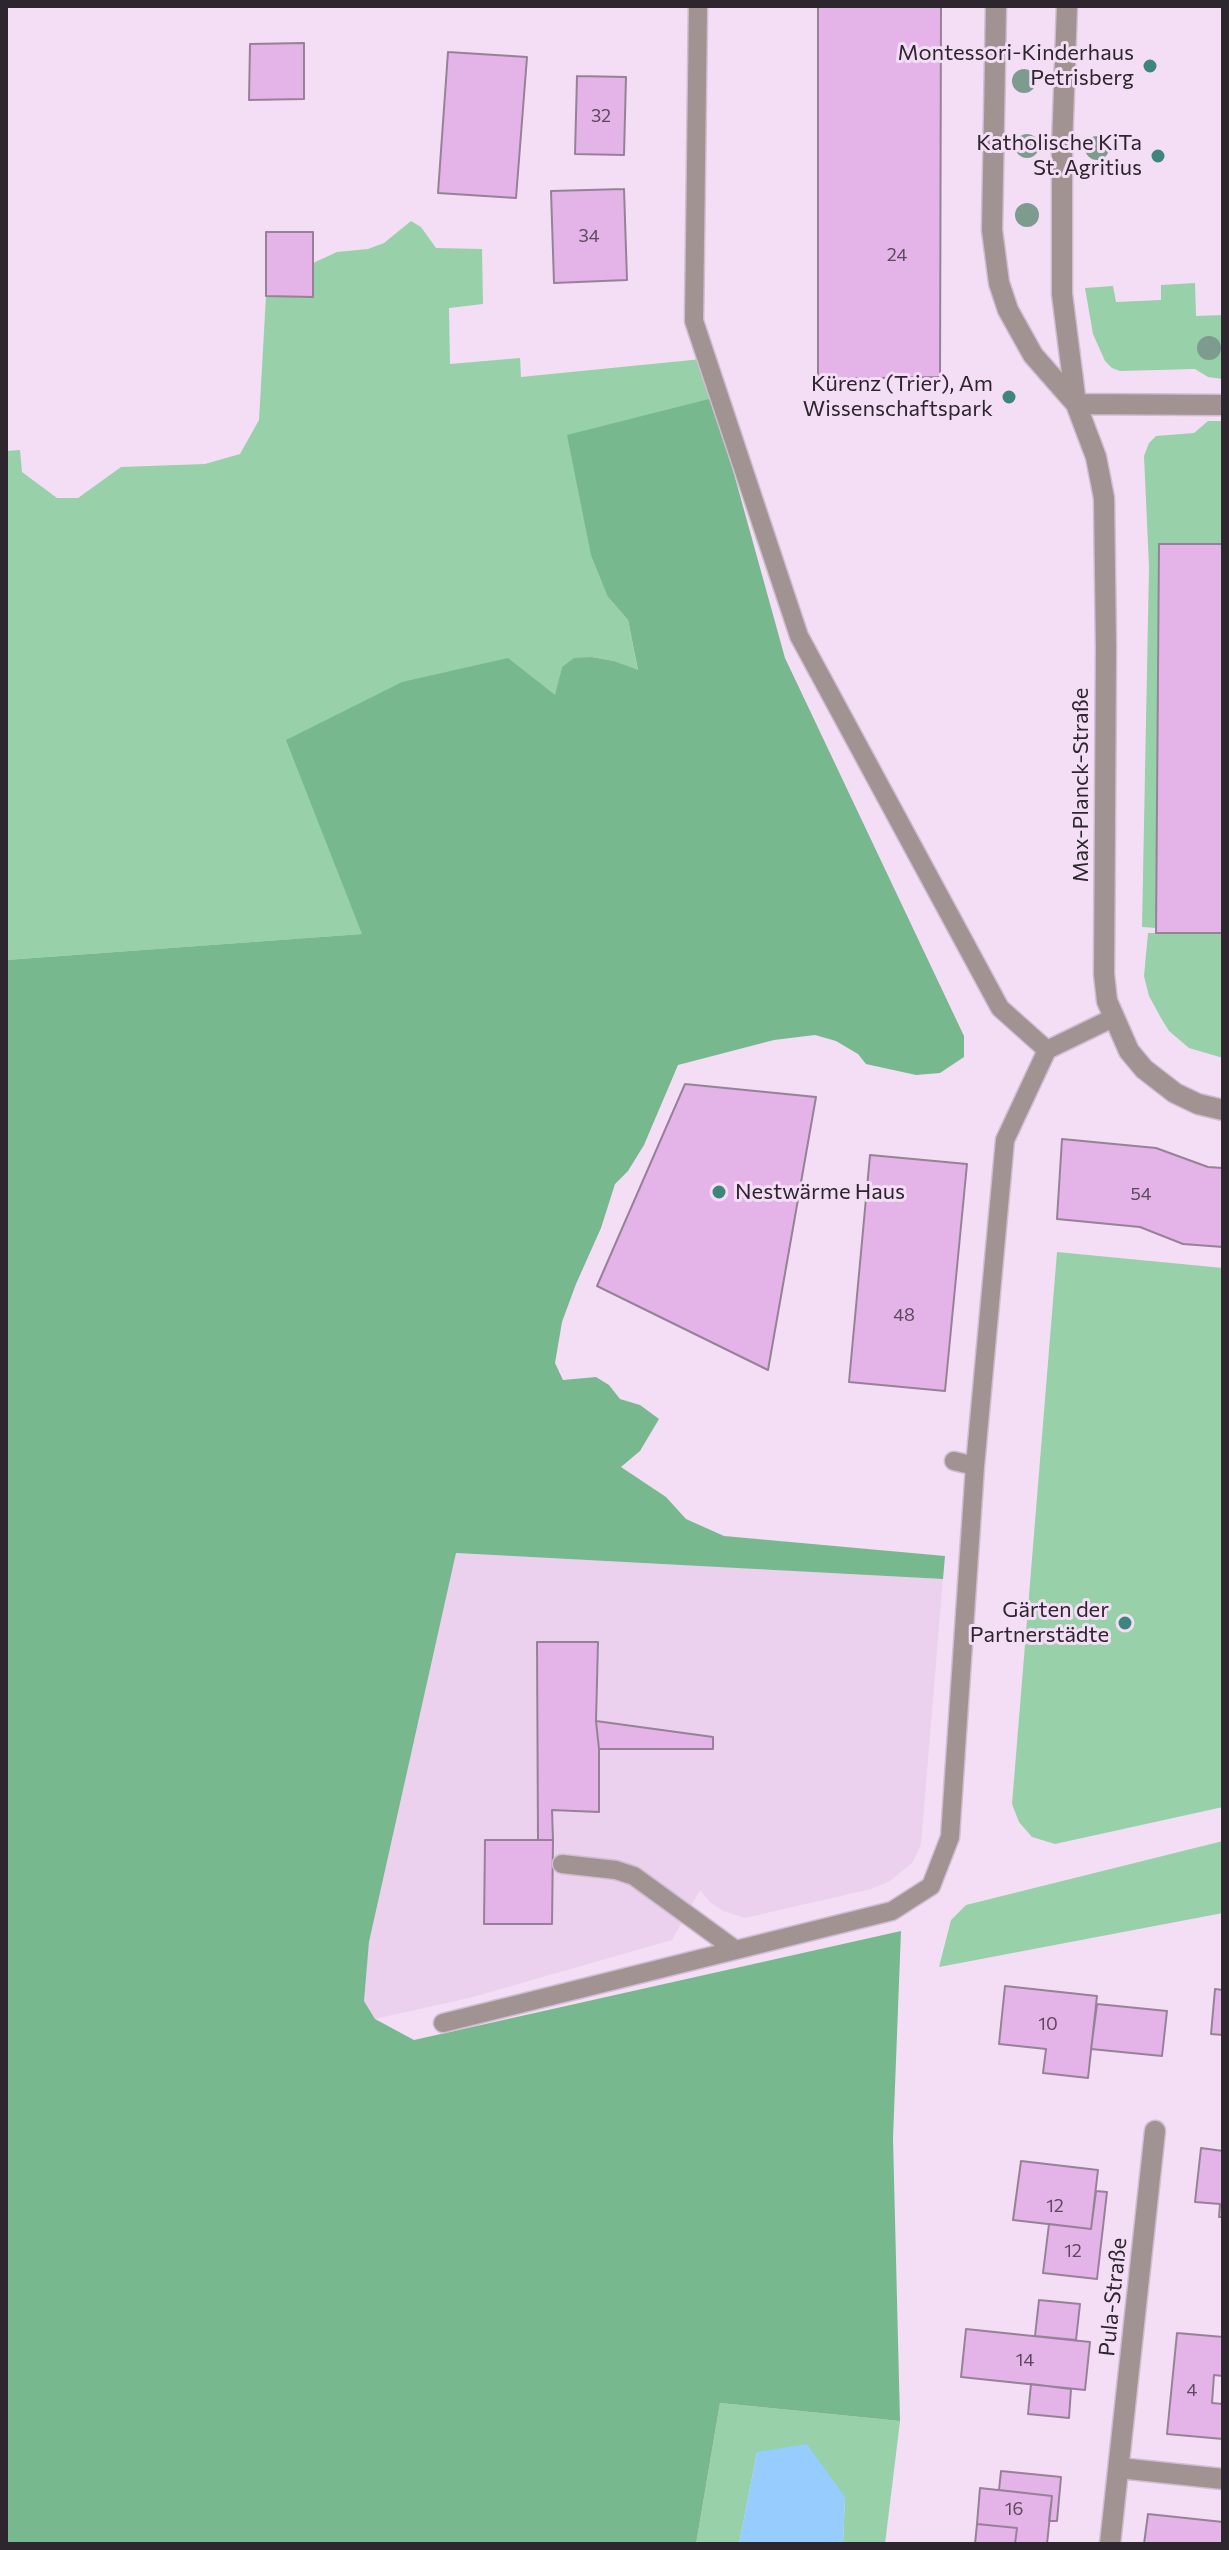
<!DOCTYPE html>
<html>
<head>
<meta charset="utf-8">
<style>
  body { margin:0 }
  #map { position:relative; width:1229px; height:2550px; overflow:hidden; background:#f4def5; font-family:Commissioner,sans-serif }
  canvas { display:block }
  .frame { position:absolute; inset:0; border:8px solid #2e262f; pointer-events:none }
</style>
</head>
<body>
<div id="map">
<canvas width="1229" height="2550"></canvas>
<div class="frame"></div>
</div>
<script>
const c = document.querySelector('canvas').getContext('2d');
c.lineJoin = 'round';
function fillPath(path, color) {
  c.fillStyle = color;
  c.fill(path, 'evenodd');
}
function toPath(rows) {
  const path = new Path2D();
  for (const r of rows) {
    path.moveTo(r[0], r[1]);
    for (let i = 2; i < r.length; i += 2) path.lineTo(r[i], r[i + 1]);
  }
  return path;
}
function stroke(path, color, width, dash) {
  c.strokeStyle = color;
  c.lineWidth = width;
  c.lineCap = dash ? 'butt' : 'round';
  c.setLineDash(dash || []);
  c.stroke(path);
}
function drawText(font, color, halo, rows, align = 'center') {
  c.font = font + ' Commissioner,sans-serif';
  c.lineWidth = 6;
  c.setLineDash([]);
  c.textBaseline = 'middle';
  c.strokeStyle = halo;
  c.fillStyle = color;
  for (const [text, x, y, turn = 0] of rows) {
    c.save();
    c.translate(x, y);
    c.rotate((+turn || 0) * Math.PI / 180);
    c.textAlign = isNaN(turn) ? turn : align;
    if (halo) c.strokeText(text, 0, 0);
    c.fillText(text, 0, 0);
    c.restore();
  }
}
const built = toPath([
  [456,1553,943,1579,921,1844,913,1862,890,1881,871,1889,745,1918,723,1911,711,1903,700,1890,672,1940,473,1997,375,2019,364,2001,369,1942]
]);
const green = toPath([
  [411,221,421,227,436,248,482,249,483,304,449,308,450,364,520,358,521,377,702,359,713,398,608,597,628,620,638,671,614,661,592,657,562,667,556,695,363,934,6,960,6,451,20,450,22,472,57,498,78,498,121,467,205,464,240,454,259,420,266,296,312,297,313,263,337,252,368,249,384,243],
  [1195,283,1196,316,1223,315,1223,379,1208,377,1195,369,1120,371,1112,368,1105,361,1093,334,1085,288,1113,286,1116,302,1161,300,1161,285],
  [1208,421,1223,421,1222,544,1159,544,1156,928,1142,927,1149,567,1144,456,1149,443,1156,436,1194,433],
  [1148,933,1223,933,1223,1058,1189,1048,1169,1031,1161,1018,1149,996,1144,976],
  [1057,1252,1223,1268,1223,1807,1055,1844,1032,1837,1019,1822,1012,1804],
  [1223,1841,1223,1913,939,1967,951,1920,966,1905],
  [720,2403,900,2421,885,2544,843,2544,845,2497,757,2452,739,2544,696,2544]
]);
const forest = toPath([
  [713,398,785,658,964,1036,964,1057,940,1073,916,1075,866,1064,858,1054,836,1041,815,1035,774,1040,678,1065,644,1145,628,1171,615,1184,601,1228,576,1284,562,1322,555,1363,563,1380,596,1377,609,1385,620,1399,640,1405,659,1419,640,1451,621,1467,666,1497,686,1519,724,1536,945,1556,943,1579,456,1553,369,1942,364,2001,375,2019,414,2040,901,1931,893,2138,900,2421,720,2403,696,2544,6,2544,6,960,362,934,286,740,402,682,508,658,555,695,562,667,574,658,592,657,614,661,638,670,628,620,608,597,591,555,567,435]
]);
const water = toPath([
  [807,2444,845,2497,843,2544,739,2544,757,2452]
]);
const building = toPath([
  [818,6,941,6,940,377,818,379,818,6],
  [304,43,304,99,249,100,250,44,304,43],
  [448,52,527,57,516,198,438,193,448,52],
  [577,76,626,77,624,155,575,154,577,76],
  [624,189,627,280,554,283,551,191,624,189],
  [266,232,313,232,313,297,266,296,266,232],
  [1159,544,1223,544,1223,933,1156,933,1159,544],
  [685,1084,816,1097,768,1370,597,1286,685,1084],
  [1062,1139,1156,1148,1208,1167,1223,1168,1223,1247,1183,1244,1140,1227,1057,1219,1062,1139],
  [870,1155,967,1164,945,1391,849,1382,870,1155],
  [537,1642,598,1642,596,1721,599,1749,599,1812,552,1810,553,1840,538,1840,537,1642],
  [596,1721,713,1737,713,1749,599,1749,596,1721],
  [485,1840,553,1840,552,1924,484,1924,485,1840],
  [1005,1986,1097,1996,1088,2078,1043,2073,1046,2049,999,2044,1005,1986],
  [1215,1989,1223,1990,1223,2035,1211,2034,1215,1989],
  [1097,2004,1167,2011,1162,2056,1091,2049,1097,2004],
  [1201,2148,1223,2151,1223,2217,1219,2217,1220,2204,1195,2202,1201,2148],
  [1021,2161,1098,2170,1091,2229,1013,2220,1021,2161],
  [1096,2191,1107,2192,1097,2279,1043,2273,1049,2224,1091,2229,1096,2191],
  [1039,2300,1080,2304,1076,2340,1035,2336,1039,2300],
  [966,2329,1090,2342,1085,2390,961,2377,966,2329],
  [1177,2333,1223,2337,1223,2376,1214,2375,1212,2403,1223,2404,1223,2439,1167,2434,1177,2333],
  [1031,2384,1071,2389,1069,2418,1028,2414,1031,2384],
  [1001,2471,1061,2477,1057,2521,1049,2521,1052,2496,999,2490,1001,2471],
  [980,2488,1052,2496,1047,2544,1015,2544,1017,2528,977,2524,980,2488],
  [1148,2514,1223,2522,1223,2544,1144,2544,1148,2514],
  [977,2524,1017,2528,1015,2544,975,2544,977,2524]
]);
const lane = toPath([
  [698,6,694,321,799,636,1000,1008,1047,1050],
  [954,1461,975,1466],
  [562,1864,616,1870,634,1876,733,1948],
  [443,2023,892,1911,931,1886,950,1837,975,1466,1005,1140,1047,1050,1113,1018]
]);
const street = toPath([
  [996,6,992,230,999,283,1008,310,1033,355,1076,404],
  [1067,6,1062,147,1062,294,1076,404,1096,457,1104,498,1106,648,1104,974,1107,1001,1129,1051,1144,1069,1175,1093,1198,1104,1223,1110],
  [1076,404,1223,405],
  [1119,2468,1223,2479],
  [1110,2544,1155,2131]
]);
const trees = [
  [1024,81],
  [1027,146],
  [1097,148],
  [1027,215],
  [1209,348]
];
const markers = [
  [1150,66,8,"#3e857e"],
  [1158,156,8,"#3e857e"],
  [1009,397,8,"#3e857e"],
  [719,1192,8,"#3e857e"],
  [1125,1623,8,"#3e857e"]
];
const numberNames = [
  ["32",601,116],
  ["34",589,236],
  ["24",897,255],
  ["54",1141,1194],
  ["48",904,1315],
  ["10",1048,2024],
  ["12",1055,2206],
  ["12",1073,2251],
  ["14",1025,2360],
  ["4",1192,2390],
  ["16",1014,2509]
];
const poiNames = [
  ["Montessori-Kinderhaus",1134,53],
  ["Petrisberg",1134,78],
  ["Katholische KiTa",1142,143],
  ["St. Agritius",1142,168],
  ["Kürenz (Trier), Am",993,384],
  ["Wissenschaftspark",993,409],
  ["Nestwärme Haus",735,1192,"left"],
  ["Gärten der",1109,1610],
  ["Partnerstädte",1109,1635]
];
const streetNames = [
  ["Max-Planck-Straße",1081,785,-90],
  ["Pula-Straße",1113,2297,-84]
];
fillPath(built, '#ebd1ed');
fillPath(green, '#97d0a9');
fillPath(forest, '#78b88e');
fillPath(water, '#96ccfe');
fillPath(building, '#e4b3e8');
stroke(building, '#968297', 2);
stroke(lane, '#d0bdd1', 21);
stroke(street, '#d0bdd1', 23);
stroke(lane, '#a29393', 18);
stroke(street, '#a29393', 20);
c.fillStyle = '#7e9b90';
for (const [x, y] of trees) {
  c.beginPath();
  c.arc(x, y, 12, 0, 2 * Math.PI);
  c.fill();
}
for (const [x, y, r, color] of markers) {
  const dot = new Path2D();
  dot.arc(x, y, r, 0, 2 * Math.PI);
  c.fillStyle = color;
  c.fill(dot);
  stroke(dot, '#f4def5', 3);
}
drawText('18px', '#5c495d', null, numberNames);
drawText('22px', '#2e262f', '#f4def5', poiNames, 'right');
drawText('22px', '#2e262f', '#f4def5', streetNames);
</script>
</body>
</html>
